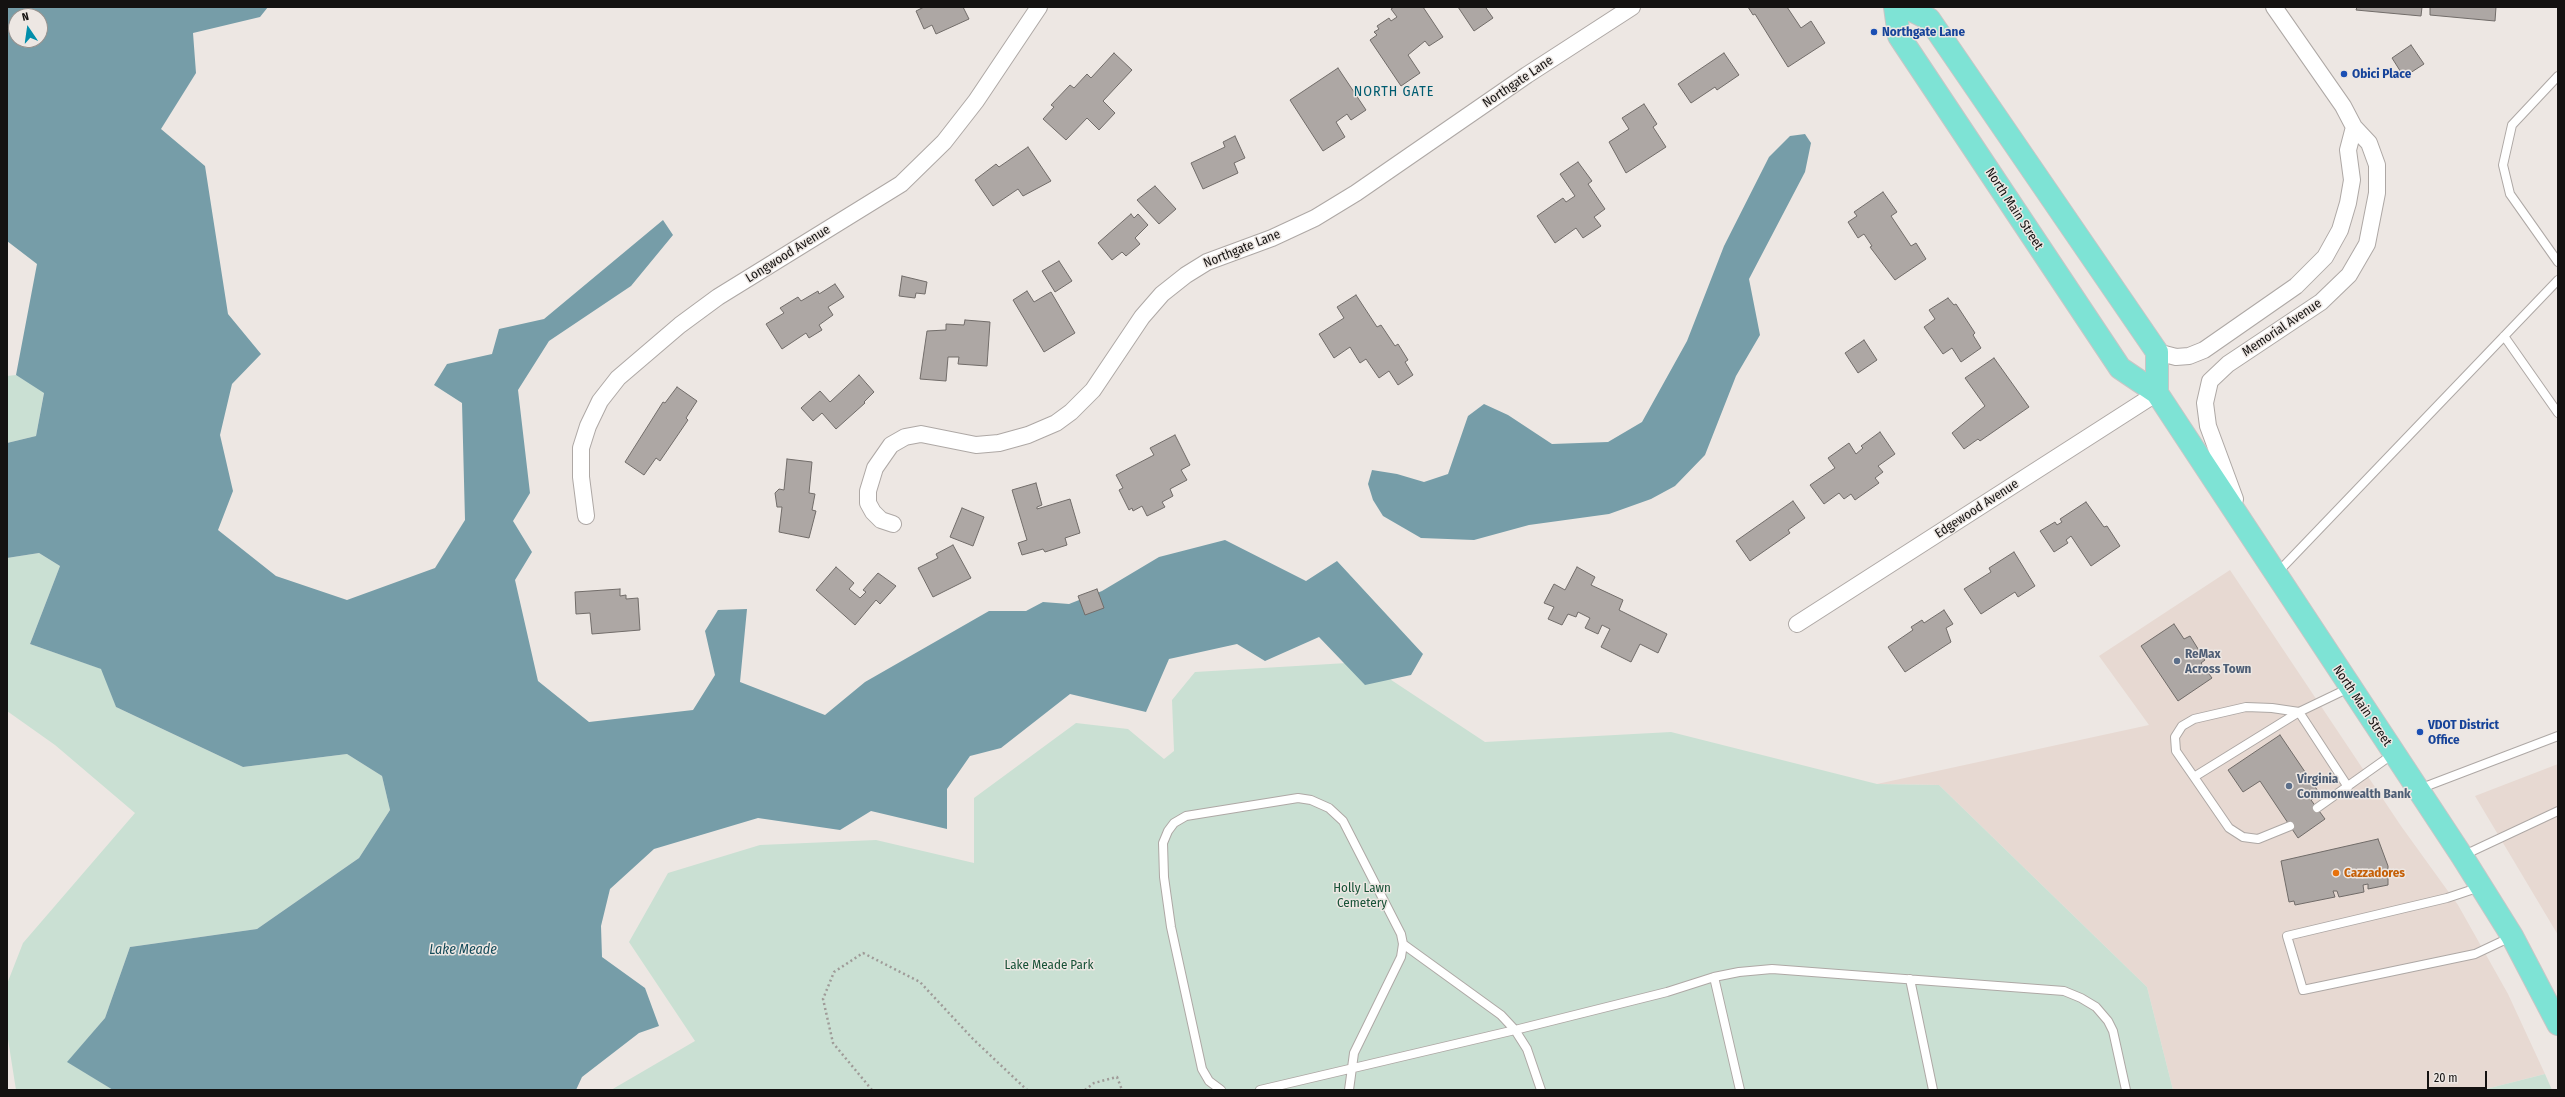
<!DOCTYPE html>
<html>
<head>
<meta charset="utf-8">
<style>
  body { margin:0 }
  #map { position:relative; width:2565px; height:1097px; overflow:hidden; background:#ede7e3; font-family:"Fira Sans Condensed",sans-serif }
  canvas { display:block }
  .frame { position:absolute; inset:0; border:8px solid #141211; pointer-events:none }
  .north { position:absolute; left:8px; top:8px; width:40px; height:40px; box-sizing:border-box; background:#ede7e3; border:1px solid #96928f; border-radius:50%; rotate:347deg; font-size:11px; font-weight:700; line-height:16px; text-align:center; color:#141211 }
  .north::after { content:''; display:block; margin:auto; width:14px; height:18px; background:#018eab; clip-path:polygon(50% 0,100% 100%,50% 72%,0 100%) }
  .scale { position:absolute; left:2427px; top:1071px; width:60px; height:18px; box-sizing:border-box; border:2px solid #141211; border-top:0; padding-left:5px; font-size:12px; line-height:14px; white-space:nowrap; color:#141211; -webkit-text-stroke:3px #ede7e3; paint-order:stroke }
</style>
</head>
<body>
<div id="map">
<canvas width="2565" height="1097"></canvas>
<div class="frame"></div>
<div class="north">N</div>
<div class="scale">20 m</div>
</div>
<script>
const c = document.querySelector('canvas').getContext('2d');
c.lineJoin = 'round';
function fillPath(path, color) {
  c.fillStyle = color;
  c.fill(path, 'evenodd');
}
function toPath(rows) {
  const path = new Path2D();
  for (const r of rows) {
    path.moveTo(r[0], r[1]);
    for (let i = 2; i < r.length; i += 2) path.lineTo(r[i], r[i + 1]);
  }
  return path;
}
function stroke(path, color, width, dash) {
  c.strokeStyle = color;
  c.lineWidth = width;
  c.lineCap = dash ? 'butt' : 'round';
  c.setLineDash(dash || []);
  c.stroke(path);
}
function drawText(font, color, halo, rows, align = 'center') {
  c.font = font + ' "Fira Sans Condensed",sans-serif';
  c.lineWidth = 3;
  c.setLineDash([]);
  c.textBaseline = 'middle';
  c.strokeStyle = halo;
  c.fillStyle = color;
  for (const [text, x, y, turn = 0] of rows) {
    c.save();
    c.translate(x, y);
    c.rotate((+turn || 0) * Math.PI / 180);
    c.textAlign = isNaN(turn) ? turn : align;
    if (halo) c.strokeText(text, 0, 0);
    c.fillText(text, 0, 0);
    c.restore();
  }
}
const built = toPath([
  [2230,570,2401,826,2458,905,2508,994,2545,1074,2482,1090,2173,1090,2147,987,1939,785,1877,784,2149,725,2099,656],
  [2558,764,2558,935,2475,796]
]);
const green = toPath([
  [16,375,44,392,36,436,7,443,7,376],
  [39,553,60,566,30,644,102,669,116,707,243,767,347,754,382,776,390,810,359,858,257,929,130,947,105,1018,68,1062,113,1090,16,1090,7,1033,7,984,23,943,135,813,55,745,7,711,7,558],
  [1364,662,1485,742,1671,732,1877,784,1939,785,2147,987,2173,1090,611,1090,695,1041,629,942,668,873,760,845,876,840,974,863,974,798,1076,723,1128,729,1164,759,1174,751,1172,700,1195,672],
  [2545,1074,2552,1090,2482,1090]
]);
const water = toPath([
  [7,7,268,7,260,17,193,33,196,73,161,129,205,166,228,314,261,354,232,384,220,435,233,491,218,530,276,576,347,600,435,568,465,520,462,403,434,385,447,364,492,354,499,329,544,319,663,220,673,235,631,286,549,341,518,390,530,493,513,521,532,552,515,580,538,681,589,722,693,710,715,675,705,631,718,610,747,609,740,682,825,715,865,682,989,611,1026,611,1043,602,1069,604,1102,591,1159,557,1225,540,1306,581,1337,561,1423,654,1411,675,1365,685,1319,637,1265,661,1237,644,1169,659,1146,712,1070,694,1001,748,970,756,947,789,947,829,871,811,840,830,758,818,654,849,610,889,601,926,602,957,645,988,659,1026,639,1033,582,1077,576,1090,113,1090,67,1062,105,1018,130,947,257,929,359,858,390,810,382,776,347,754,243,767,116,707,101,669,30,644,60,566,39,553,7,558,7,443,36,436,44,393,16,375,37,264,7,241],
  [16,16,40,16,40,40,16,40],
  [1805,134,1811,143,1805,172,1749,279,1760,335,1736,376,1705,455,1675,486,1651,499,1609,514,1529,525,1474,540,1421,538,1383,516,1373,500,1368,484,1372,470,1397,474,1424,482,1448,474,1468,416,1484,404,1508,415,1552,444,1608,442,1642,422,1687,341,1724,246,1769,157,1790,136]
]);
const building = toPath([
  [963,7,969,19,936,34,932,25,924,29,916,11,924,7,963,7],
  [1394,7,1423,7,1443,37,1429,46,1425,41,1408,55,1420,73,1401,86,1370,40,1377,35,1374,32,1379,29,1377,26,1389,18,1391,21,1397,17,1391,9,1394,7],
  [1458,7,1488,7,1486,8,1493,18,1474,31,1458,7],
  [1748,7,1787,7,1801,28,1811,21,1825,43,1788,67,1755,14,1753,15,1748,7],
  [2357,7,2422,7,2421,16,2356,10,2357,7],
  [2430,7,2496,7,2495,21,2430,15,2430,7],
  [2411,45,2424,64,2404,77,2392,58,2411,45],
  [1114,53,1132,70,1103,101,1115,113,1099,130,1087,118,1066,140,1043,119,1054,107,1051,105,1070,85,1074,88,1087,74,1091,78,1114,53],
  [1724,53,1739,75,1717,90,1715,87,1691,103,1678,84,1724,53],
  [1338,68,1366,110,1351,120,1347,114,1336,122,1345,137,1323,151,1290,100,1338,68],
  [1644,104,1657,124,1653,127,1666,147,1626,173,1609,142,1629,129,1622,118,1644,104],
  [1235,136,1245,158,1234,163,1238,173,1203,189,1191,163,1225,147,1223,142,1235,136],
  [1028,147,1051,181,1023,196,1018,189,993,206,975,180,996,164,999,167,1028,147],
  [1578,162,1592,181,1588,184,1605,209,1594,217,1601,226,1583,238,1576,228,1555,243,1537,216,1563,198,1566,202,1575,196,1560,174,1578,162],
  [1155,186,1176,209,1159,224,1137,200,1155,186],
  [1883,192,1897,212,1891,216,1911,246,1916,243,1926,259,1895,280,1870,247,1872,246,1864,234,1858,238,1848,222,1857,216,1854,212,1883,192],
  [1131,214,1134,218,1138,214,1148,225,1135,238,1140,244,1126,256,1122,252,1112,260,1098,243,1131,214],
  [1059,261,1072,281,1055,292,1042,271,1059,261],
  [902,276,927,282,925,294,916,293,915,298,899,296,902,276],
  [835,284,844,297,828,307,833,315,819,325,822,330,809,338,806,333,782,349,766,324,784,313,780,308,798,297,801,301,818,291,819,294,835,284],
  [1027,291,1034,302,1051,292,1075,333,1044,352,1013,300,1027,291],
  [1356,295,1377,327,1381,325,1395,346,1398,344,1408,360,1405,362,1413,375,1398,385,1389,371,1379,378,1366,359,1360,363,1350,347,1334,358,1319,334,1344,318,1337,307,1356,295],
  [1948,298,1954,305,1956,304,1975,333,1973,335,1981,348,1961,362,1952,348,1943,354,1924,327,1935,319,1929,310,1948,298],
  [965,320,990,322,987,366,958,364,959,357,948,357,946,381,920,379,927,331,946,330,946,324,964,325,965,320],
  [1864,340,1877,360,1858,373,1845,353,1864,340],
  [1994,358,2029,407,1980,441,1978,439,1964,449,1952,433,1985,406,1965,378,1994,358],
  [859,375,874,392,864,402,865,403,836,429,822,413,813,421,801,408,820,391,830,402,859,375],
  [677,387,697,401,686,418,688,420,660,461,656,458,644,475,625,462,663,402,665,403,677,387],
  [1880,432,1895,454,1878,466,1883,472,1875,478,1879,483,1855,500,1851,494,1844,499,1839,493,1824,504,1810,485,1835,468,1828,458,1849,443,1856,454,1863,448,1861,446,1880,432],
  [1175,435,1190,465,1181,470,1187,480,1170,489,1173,496,1162,502,1165,507,1147,516,1142,506,1133,511,1132,508,1129,510,1119,490,1123,488,1116,475,1154,455,1150,448,1175,435],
  [787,459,812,462,809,493,815,494,812,510,816,511,809,538,779,532,782,507,777,507,775,493,779,489,784,490,787,459],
  [1036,483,1042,505,1037,507,1037,509,1070,499,1080,533,1065,538,1067,545,1045,552,1043,549,1022,555,1018,543,1027,540,1012,490,1036,483],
  [1793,501,1805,518,1788,530,1790,533,1750,561,1736,541,1793,501],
  [2086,502,2104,527,2107,526,2120,546,2091,566,2071,536,2066,540,2068,543,2054,552,2040,531,2055,522,2057,525,2062,522,2060,519,2086,502],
  [962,508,984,517,973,546,950,537,962,508],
  [953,545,971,578,933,597,918,568,938,558,936,554,953,545],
  [2014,552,2035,586,2018,597,2015,592,1981,614,1964,589,1991,572,1989,568,2014,552],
  [836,567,854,583,849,589,860,598,866,592,863,590,878,573,896,586,880,604,876,600,855,625,816,590,836,567],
  [1577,567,1595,577,1591,585,1623,600,1619,610,1667,634,1658,653,1640,644,1631,662,1601,647,1610,629,1602,625,1598,634,1585,628,1590,618,1578,612,1576,617,1568,614,1562,625,1548,619,1554,607,1544,603,1554,584,1565,590,1577,567],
  [620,589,620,596,626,595,626,599,638,598,640,630,592,634,590,613,576,614,575,592,620,589],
  [1097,589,1104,608,1085,615,1078,596,1097,589],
  [1944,610,1953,624,1946,628,1951,642,1905,672,1888,647,1913,630,1911,627,1922,620,1924,623,1944,610],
  [2174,624,2184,639,2190,636,2205,660,2201,663,2212,678,2178,701,2141,646,2174,624],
  [2280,735,2320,794,2311,800,2325,819,2298,838,2260,781,2243,792,2228,770,2280,735],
  [2378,839,2388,866,2388,885,2368,889,2368,884,2363,885,2364,892,2339,897,2337,891,2333,891,2335,897,2295,905,2294,901,2289,902,2281,861,2378,839]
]);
const path = toPath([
  [872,1090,833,1043,823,999,834,972,863,953,920,982,973,1039,1027,1090],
  [1085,1090,1094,1083,1117,1077,1122,1090]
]);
const service = toPath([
  [2558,76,2512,125,2503,165,2510,194,2558,262],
  [2504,336,2558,413],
  [2278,572,2558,280],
  [2194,777,2176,751,2175,737,2182,726,2194,719,2246,707,2272,708,2299,712,2348,787],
  [2419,789,2558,736],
  [2317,808,2393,754],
  [2290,826,2258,839,2243,837,2229,828,2194,777,2299,712,2349,688],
  [2462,856,2558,811],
  [2480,887,2447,898,2287,936,2303,990,2475,954,2511,937],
  [1403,944,1501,1015,1515,1030,1527,1049,1541,1090],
  [1714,977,1740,1090],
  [1910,979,1933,1090],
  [1221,1090,1209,1081,1202,1069,1171,927,1164,877,1163,843,1168,831,1174,823,1186,816,1298,798,1311,800,1329,808,1343,821,1401,934,1403,944,1401,957,1354,1053,1349,1090],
  [1260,1090,1515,1030,1667,992,1714,977,1739,972,1772,969,2064,991,2081,998,2096,1007,2108,1021,2113,1031,2126,1090]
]);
const minor = toPath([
  [2157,352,2176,357,2189,356,2204,350,2296,286,2325,257,2340,230,2348,203,2352,180,2348,150,2354,127],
  [2235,499,2208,426,2205,403,2210,381,2228,364,2321,302,2349,275,2367,244,2377,193,2377,165,2369,143,2354,127,2343,106,2274,7],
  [586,516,581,477,581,448,588,426,600,401,618,378,680,325,718,297,901,184,944,142,976,101,1039,7],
  [893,524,881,520,873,512,868,503,868,491,875,468,891,445,905,437,921,434,976,445,999,443,1028,435,1056,423,1071,412,1093,390,1142,317,1162,294,1186,275,1207,262,1272,238,1315,218,1356,193,1527,75,1632,7],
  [1797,624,2157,393]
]);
const primary = toPath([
  [1895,7,1899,36,2120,368,2157,393,2462,856,2512,936,2558,1024],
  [1905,7,1929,19,2157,352,2157,393]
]);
const markers = [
  [1874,32,4,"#1a4fb4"],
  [2344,74,4,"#1a4fb4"],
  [2177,661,4,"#5c6f8a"],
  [2420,732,4,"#1a4fb4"],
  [2289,786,4,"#5c6f8a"],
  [2336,873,4,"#e8710a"]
];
const transitNames = [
  ["Northgate Lane",1882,32],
  ["Obici Place",2352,74],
  ["VDOT District",2428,725],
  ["Office",2428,740]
];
const streetNames = [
  ["Northgate Lane",1518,82,-34],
  ["North Main Street",2014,209,57],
  ["Northgate Lane",1242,249,-22],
  ["Longwood Avenue",788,254,-32],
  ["Memorial Avenue",2282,328,-34],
  ["Edgewood Avenue",1977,509,-33],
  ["North Main Street",2362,706,56]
];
const serviceNames = [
  ["ReMax",2185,654],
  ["Across Town",2185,669],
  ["Virginia",2297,779],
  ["Commonwealth Bank",2297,794]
];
const foodNames = [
  ["Cazzadores",2344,873]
];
const parkNames = [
  ["Holly Lawn",1362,888],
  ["Cemetery",1362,903],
  ["Lake Meade Park",1049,965]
];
const neighbourhoodNames = [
  ["NORTH GATE",1394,92]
];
const waterNames = [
  ["Lake Meade",463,950]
];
fillPath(built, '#e7d9d2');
fillPath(green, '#cae0d3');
fillPath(water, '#769da8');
fillPath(building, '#ada7a4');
stroke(building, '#716c69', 1);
stroke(service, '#aea8a5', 10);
stroke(minor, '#aea8a5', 18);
stroke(primary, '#c7c6c6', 24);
stroke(path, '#9f9b98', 2.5, [2, 3]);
stroke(service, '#fff', 8);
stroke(minor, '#fff', 16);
stroke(primary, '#7ee3d5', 22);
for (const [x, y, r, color] of markers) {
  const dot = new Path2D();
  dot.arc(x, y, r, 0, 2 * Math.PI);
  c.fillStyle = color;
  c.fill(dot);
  stroke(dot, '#ede7e3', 1.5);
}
drawText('bold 13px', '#164399', '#ede7e3', transitNames, 'left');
drawText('13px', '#141211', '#ede7e3', streetNames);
drawText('bold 13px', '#4e5e75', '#ede7e3', serviceNames, 'left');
drawText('bold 13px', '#c56008', '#ede7e3', foodNames, 'left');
drawText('13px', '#185237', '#ede7e3', parkNames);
c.letterSpacing = '1px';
drawText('14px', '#005c70', '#ede7e3', neighbourhoodNames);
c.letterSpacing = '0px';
drawText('italic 14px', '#134a59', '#ede7e3', waterNames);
</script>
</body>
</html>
